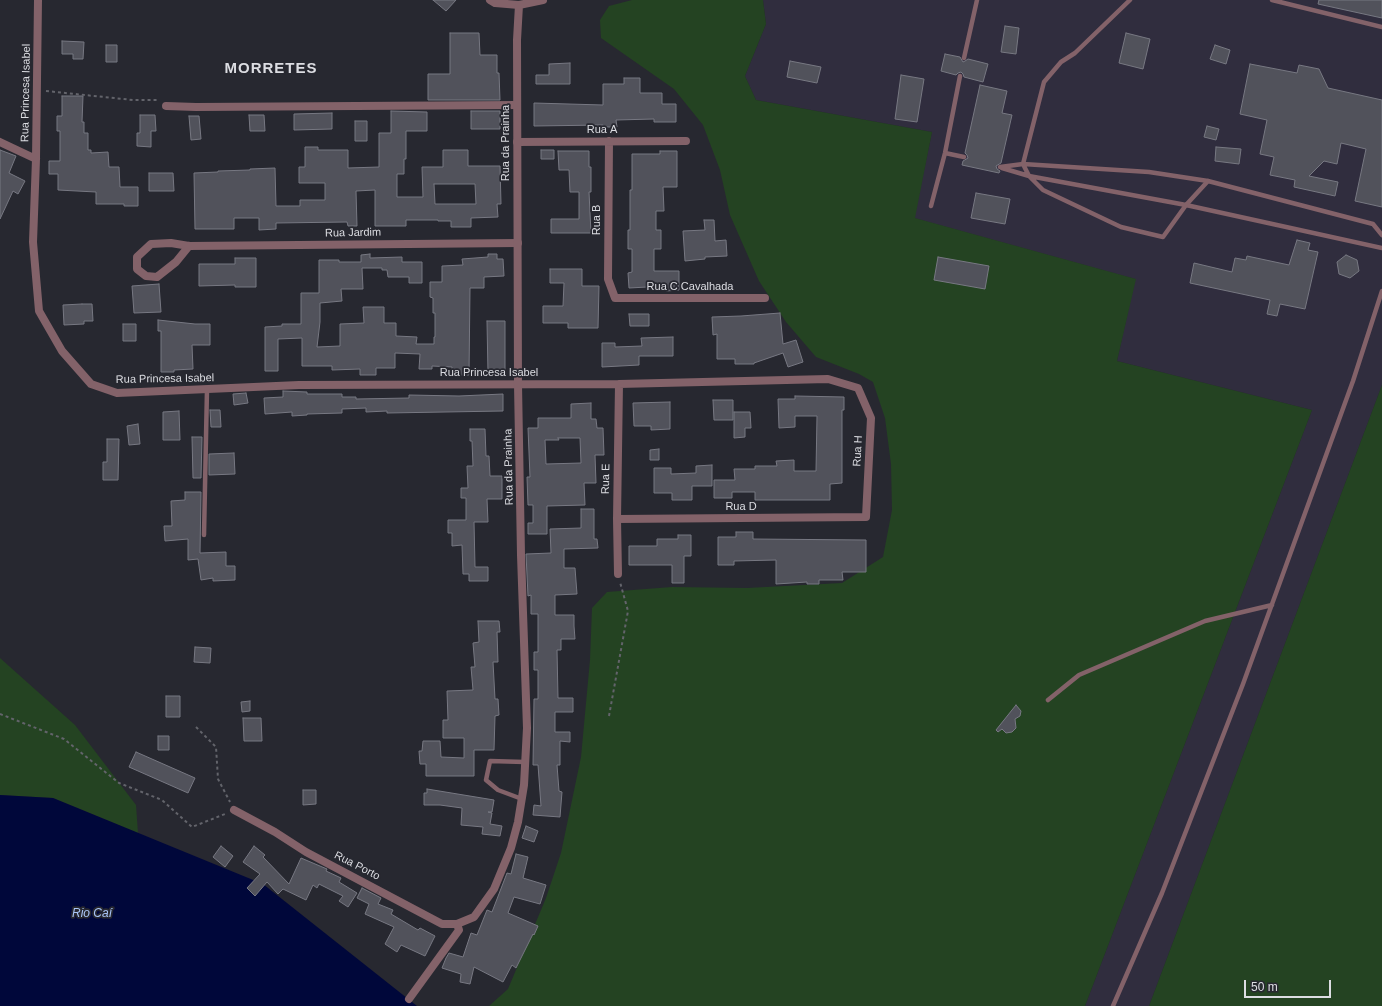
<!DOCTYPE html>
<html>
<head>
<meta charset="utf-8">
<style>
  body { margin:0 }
  #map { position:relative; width:1382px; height:1006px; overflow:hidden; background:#272830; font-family:Arial,sans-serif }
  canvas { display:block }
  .scale { position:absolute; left:1244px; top:980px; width:87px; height:18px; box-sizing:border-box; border:2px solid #dcdde2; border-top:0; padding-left:5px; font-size:12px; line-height:14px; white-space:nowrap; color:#dcdde2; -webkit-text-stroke:3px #272830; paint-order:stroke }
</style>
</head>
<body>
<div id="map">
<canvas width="1382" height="1006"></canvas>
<div class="scale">50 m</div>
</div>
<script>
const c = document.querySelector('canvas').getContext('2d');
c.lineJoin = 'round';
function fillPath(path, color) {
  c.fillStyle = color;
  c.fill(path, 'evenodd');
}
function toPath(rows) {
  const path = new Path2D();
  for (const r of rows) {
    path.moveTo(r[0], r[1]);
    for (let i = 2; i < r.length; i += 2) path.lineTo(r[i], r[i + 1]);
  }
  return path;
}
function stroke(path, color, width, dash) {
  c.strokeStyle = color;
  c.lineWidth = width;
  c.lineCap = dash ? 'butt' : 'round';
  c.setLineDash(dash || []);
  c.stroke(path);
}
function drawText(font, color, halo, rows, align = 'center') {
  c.font = font + ' Arial,sans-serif';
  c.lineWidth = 3.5;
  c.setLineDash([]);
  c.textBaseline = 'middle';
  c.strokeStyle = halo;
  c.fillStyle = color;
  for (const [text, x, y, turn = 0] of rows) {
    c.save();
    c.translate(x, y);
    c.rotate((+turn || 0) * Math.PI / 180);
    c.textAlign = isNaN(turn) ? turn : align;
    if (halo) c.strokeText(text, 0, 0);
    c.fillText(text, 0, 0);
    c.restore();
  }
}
const industrial = toPath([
  [763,0,1382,0,1382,385,1149,1006,1085,1006,1312,410,1117,361,1135,279,914,218,932,132,756,100,745,76,766,24]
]);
const green = toPath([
  [632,0,763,0,766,24,745,76,756,100,932,132,915,218,1136,279,1117,361,1312,410,1085,1006,489,1006,508,989,546,898,561,853,581,757,590,660,592,608,607,592,672,587,747,588,842,583,883,557,892,510,891,464,885,418,873,382,859,374,816,357,786,322,759,281,730,215,720,170,703,125,674,89,601,38,600,20,609,6],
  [1382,385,1382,1006,1149,1006],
  [0,658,75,725,136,805,138,833,53,798,0,795]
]);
const water = toPath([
  [0,795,53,798,263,884,417,1006,0,1006]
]);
const building = toPath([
  [433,0,456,0,446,11,433,0],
  [1319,0,1382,0,1382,18,1318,4,1319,0],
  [1005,26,1019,28,1016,54,1001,52,1005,26],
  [450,33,479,33,480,55,497,55,497,73,499,73,500,100,428,100,428,74,450,74,450,33],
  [1126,33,1150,39,1143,69,1119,63,1126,33],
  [62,41,84,42,83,59,73,59,73,54,62,54,62,41],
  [106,45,117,45,117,62,106,62,106,45],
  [1215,45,1230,50,1226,64,1210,59,1215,45],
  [945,54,960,57,963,62,965,61,968,59,988,64,983,82,964,77,963,74,961,72,958,73,956,75,941,71,945,54],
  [790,61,821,67,817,83,787,77,790,61],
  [570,63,570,84,536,84,536,75,549,75,549,64,570,63],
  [1250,64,1297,73,1299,65,1319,69,1328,88,1382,100,1382,207,1355,201,1366,149,1341,143,1337,164,1324,161,1309,176,1338,182,1335,196,1294,187,1295,180,1270,175,1274,157,1260,154,1267,120,1240,114,1250,64],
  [901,75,924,79,917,122,895,119,901,75],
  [624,78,640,78,640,93,662,93,662,104,676,104,676,122,654,122,654,119,616,120,617,127,603,127,603,125,534,126,534,103,603,105,603,84,624,84,624,78],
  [980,85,1007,91,1002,113,1012,115,1001,163,996,166,997,169,1000,171,999,173,962,165,963,161,968,158,967,155,965,153,980,85],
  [62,96,83,96,82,122,84,122,84,133,88,133,88,150,91,150,91,153,108,152,109,167,119,167,120,187,138,187,138,206,124,206,124,204,96,204,96,192,58,190,58,174,49,174,49,161,60,161,60,131,57,131,57,116,62,116,62,96],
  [391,111,427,112,427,131,406,131,406,159,404,159,404,174,397,174,397,197,423,197,422,167,443,167,443,150,468,150,468,166,500,166,501,204,497,204,498,217,471,218,471,227,451,227,451,221,438,221,438,220,406,220,406,226,375,226,375,190,356,191,357,226,348,226,347,222,276,223,276,229,259,230,259,218,234,218,234,229,195,229,194,173,218,172,218,171,250,170,250,169,275,168,276,206,300,206,300,200,325,200,325,183,299,183,299,167,305,167,305,147,318,147,318,150,348,150,348,168,379,167,379,133,391,133,391,111],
  [434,184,475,184,476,204,435,204,434,184],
  [471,111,500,111,500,129,471,129,471,111],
  [332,113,332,129,294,130,294,114,332,113],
  [140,115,155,115,156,131,151,131,151,147,137,146,137,133,140,133,140,115],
  [249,115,264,115,265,131,250,131,249,115],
  [189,116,199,116,201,139,191,140,189,116],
  [355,121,367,121,367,141,355,141,355,121],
  [1207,126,1219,129,1216,140,1204,137,1207,126],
  [1216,147,1241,149,1239,164,1215,161,1216,147],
  [0,150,16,156,9,173,25,181,18,194,13,191,0,219,0,150],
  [541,150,554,150,554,159,541,159,541,150],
  [558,151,589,151,589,167,591,167,591,192,589,192,591,233,551,233,551,219,579,219,579,192,570,192,569,170,559,170,558,151],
  [660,151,677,151,677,187,663,187,664,211,656,211,656,230,661,230,661,249,654,249,654,271,679,271,679,290,666,291,666,286,629,288,628,273,632,272,632,249,628,249,628,230,630,230,630,190,632,190,632,154,660,154,660,151],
  [149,173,173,173,174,191,149,191,149,173],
  [976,193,1010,199,1005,224,971,218,976,193],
  [704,220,714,220,715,241,726,240,727,256,705,257,705,259,685,261,683,231,705,230,704,220],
  [1297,240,1310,243,1308,250,1318,252,1305,309,1280,304,1277,316,1267,314,1270,300,1190,283,1194,263,1232,272,1235,258,1246,260,1247,256,1289,265,1297,240],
  [370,254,370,258,402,257,402,262,422,262,422,283,409,283,409,277,388,277,387,270,382,270,382,268,362,268,363,289,341,289,342,301,320,303,320,322,317,347,340,346,340,324,364,323,363,307,384,307,384,323,396,323,396,336,417,337,416,344,434,344,434,337,435,337,435,313,433,313,433,298,430,297,430,282,442,282,442,266,463,265,462,259,488,257,488,254,497,254,497,259,503,259,504,276,484,277,484,288,470,288,469,375,452,375,452,367,432,366,432,369,419,369,420,354,395,353,395,368,376,368,376,375,360,375,360,369,332,370,332,366,302,366,302,338,278,339,278,371,265,371,265,327,282,326,282,324,301,324,301,293,319,293,319,260,339,260,339,262,361,262,361,255,370,254],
  [1346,255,1357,260,1359,271,1350,278,1339,274,1337,262,1346,255],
  [938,257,989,266,985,289,934,280,938,257],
  [235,258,256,258,256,287,235,287,235,285,199,286,199,264,235,264,235,258],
  [550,269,582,269,582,286,599,286,598,328,568,328,568,323,543,323,543,306,563,306,564,283,550,283,550,269],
  [159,284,161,312,134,313,132,286,159,284],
  [82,304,92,304,93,321,84,321,84,324,64,325,63,305,82,304],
  [780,313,783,344,796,340,803,362,788,367,783,353,754,363,754,364,735,364,735,359,717,359,717,334,713,335,712,317,741,316,780,313],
  [629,314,649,314,649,326,630,326,629,314],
  [158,320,195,324,210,324,210,345,192,345,193,369,174,370,174,372,161,372,161,331,158,331,158,320],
  [487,321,505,321,505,373,488,374,487,321],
  [123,324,136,324,136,341,123,341,123,324],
  [673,337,673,356,639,356,639,365,602,367,602,343,615,343,615,347,642,346,641,338,673,337],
  [283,391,307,392,307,394,342,394,342,397,356,397,356,399,409,398,409,395,459,396,503,394,503,411,387,413,387,411,366,412,366,408,342,409,342,413,307,414,307,415,292,416,292,412,265,414,264,398,283,397,283,391],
  [246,393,248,403,234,405,233,394,246,393],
  [795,396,844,397,844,410,842,410,842,483,830,484,830,500,755,500,755,492,732,492,732,498,714,498,714,480,735,480,734,469,755,469,755,466,777,466,776,461,794,460,794,471,816,471,817,416,795,416,795,427,779,428,778,399,795,399,795,396],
  [713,400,733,400,733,420,714,420,713,400],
  [670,402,670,429,651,430,651,426,634,426,633,403,670,402],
  [591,403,591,419,596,419,597,428,603,428,604,455,595,455,596,483,584,483,585,505,547,506,547,534,528,534,528,523,533,523,533,505,528,505,527,477,530,477,528,428,538,428,538,418,571,418,571,404,591,403],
  [558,438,580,438,581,463,546,464,545,440,559,440,558,438],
  [210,410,220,410,221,427,211,427,210,410],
  [179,411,180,440,163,440,163,412,179,411],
  [734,412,750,412,751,428,745,428,745,437,734,438,734,412],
  [138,424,140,444,129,445,127,426,138,424],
  [470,429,485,429,486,456,489,456,490,476,502,476,502,499,487,499,488,522,474,522,475,567,488,567,488,581,469,581,469,574,463,574,462,545,452,546,452,533,448,533,448,520,466,520,466,498,461,498,461,488,468,488,467,466,473,466,472,441,470,441,470,429],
  [192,437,202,437,201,478,193,478,192,437],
  [107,439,119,439,118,480,103,480,103,462,107,462,107,439],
  [659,449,659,460,650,460,650,450,659,449],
  [234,453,235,474,209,475,209,454,234,453],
  [712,465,712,486,692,486,692,500,672,500,672,493,654,493,654,468,671,468,671,474,696,473,696,466,712,465],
  [185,492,201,492,200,553,226,552,226,566,235,566,235,580,213,581,213,578,201,580,198,559,188,560,188,539,165,541,164,526,172,526,171,501,185,500,185,492],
  [581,509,594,509,594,539,597,539,598,548,564,549,564,568,575,568,577,594,555,595,555,615,574,615,574,626,575,639,561,639,561,650,557,650,558,698,573,698,573,712,555,712,555,732,570,732,570,742,560,741,560,765,557,765,559,791,562,792,560,817,533,815,534,805,541,806,538,765,533,765,534,699,538,699,538,670,534,670,534,652,538,652,538,614,531,614,531,595,528,596,526,554,551,553,550,529,581,528,581,509],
  [736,532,753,532,753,539,866,540,866,572,842,572,843,580,819,580,819,584,807,584,807,582,776,584,776,560,734,561,734,565,718,565,718,537,736,537,736,532],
  [678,535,691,535,691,556,684,556,684,583,672,583,672,565,629,565,629,546,657,546,657,539,678,539,678,535],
  [478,621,499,621,500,632,497,632,498,662,493,662,495,699,498,699,499,715,495,716,494,750,474,750,474,776,426,776,426,764,420,764,419,751,422,751,423,741,440,741,441,757,464,758,464,738,443,738,443,720,448,720,447,691,473,690,471,667,475,667,473,643,479,642,478,621],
  [195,647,211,648,210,663,194,662,195,647],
  [166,696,180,696,180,717,166,717,166,696],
  [250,701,250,711,242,712,241,702,250,701],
  [1016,705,1021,711,1020,716,1015,719,1016,728,1012,732,1006,733,1002,729,998,732,996,730,1016,705],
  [243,718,261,718,262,741,244,741,243,718],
  [158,736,169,736,169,750,158,750,158,736],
  [136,752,195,778,188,793,129,767,136,752],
  [427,789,494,800,492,812,488,812,492,813,490,824,502,826,500,836,482,834,483,827,461,825,462,808,440,805,424,805,424,793,427,793,427,789],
  [303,790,316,790,316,804,303,805,303,790],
  [526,826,538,831,534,842,522,838,526,826],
  [221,846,233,856,225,867,213,857,221,846],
  [254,846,265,855,263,857,289,884,301,858,327,869,326,871,341,878,339,882,357,893,348,907,339,901,343,896,319,884,317,888,313,885,306,900,283,889,278,894,267,882,255,896,247,888,260,874,243,862,254,846],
  [516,854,528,857,523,878,546,885,540,904,514,897,508,913,538,926,534,935,533,934,516,968,512,965,503,982,474,967,470,984,460,982,461,974,442,968,446,958,449,953,463,957,471,933,477,935,487,910,492,912,507,873,511,874,516,854],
  [362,888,381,898,378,904,393,910,391,914,418,930,420,928,435,936,425,956,401,945,397,952,385,944,394,927,365,914,369,904,357,898,362,888]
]);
const path = toPath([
  [46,91,133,100,159,100],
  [0,714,64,739,119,783,162,800,192,827,225,814],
  [609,716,628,611,620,582],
  [196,727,216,747,218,779,230,802]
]);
const service = toPath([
  [1130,0,1075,53,1061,62,1044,82,1023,164,1029,176,1043,190,1121,227,1163,237,1186,205,1208,181],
  [1272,0,1382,27],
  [964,58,977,0],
  [945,153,964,157],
  [1000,167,1023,164,1149,172,1208,181,1373,224,1382,235],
  [1002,168,1029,176,1186,205,1382,248],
  [931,206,945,153,960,76],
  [204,535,207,389],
  [1048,700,1079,675,1205,621,1272,605],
  [522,799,498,790,486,780,490,761,525,762],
  [1113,1006,1162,893,1243,684,1353,381,1382,291]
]);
const minor = toPath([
  [38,0,36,159,33,242,39,311,62,351,91,384,117,393,299,385,619,384,828,379,858,388,871,418,866,517,617,519],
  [490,0,495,3,519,5],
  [166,106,196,107,517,105],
  [609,141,608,279,615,298,765,298],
  [0,142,36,159],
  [517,142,686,141],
  [189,246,176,262,157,277,146,276,137,269,137,257,151,244,171,243,189,246,518,243],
  [618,574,617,519,619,384],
  [409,999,459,930,457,924]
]);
const tertiary = toPath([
  [234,810,275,832,306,852,442,924,457,924,474,917,494,889,511,848,518,822,524,785,527,728,521,555,518,384,517,40,519,5,543,0]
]);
const streetNames = [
  ["Rua Princesa Isabel",26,93,-89],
  ["Rua A",602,130],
  ["Rua da Prainha",506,143,-90],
  ["Rua B",597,220,-90],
  ["Rua Jardim",353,233,-1],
  ["Rua C Cavalhada",690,287],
  ["Rua Princesa Isabel",489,373],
  ["Rua Princesa Isabel",165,379,-1],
  ["Rua H",858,451,-87],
  ["Rua da Prainha",509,467,-91],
  ["Rua E",606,479,-89],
  ["Rua D",741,507],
  ["Rua Porto",357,866,27]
];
const waterNames = [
  ["Rio Caí",92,914]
];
const districtNames = [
  ["MORRETES",271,69]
];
fillPath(industrial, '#302d3e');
fillPath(green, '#244322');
fillPath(water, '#00073a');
fillPath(building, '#51525b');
stroke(building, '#777882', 1);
stroke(path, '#63646b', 2, [3, 3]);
stroke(service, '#836269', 4.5);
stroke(minor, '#836269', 8);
stroke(tertiary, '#836269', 8);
drawText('11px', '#dcdde2', '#272830', streetNames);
drawText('italic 12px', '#a9c5f7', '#272830', waterNames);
c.letterSpacing = '1px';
drawText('bold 15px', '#dcdde2', '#272830', districtNames);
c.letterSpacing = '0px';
</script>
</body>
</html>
